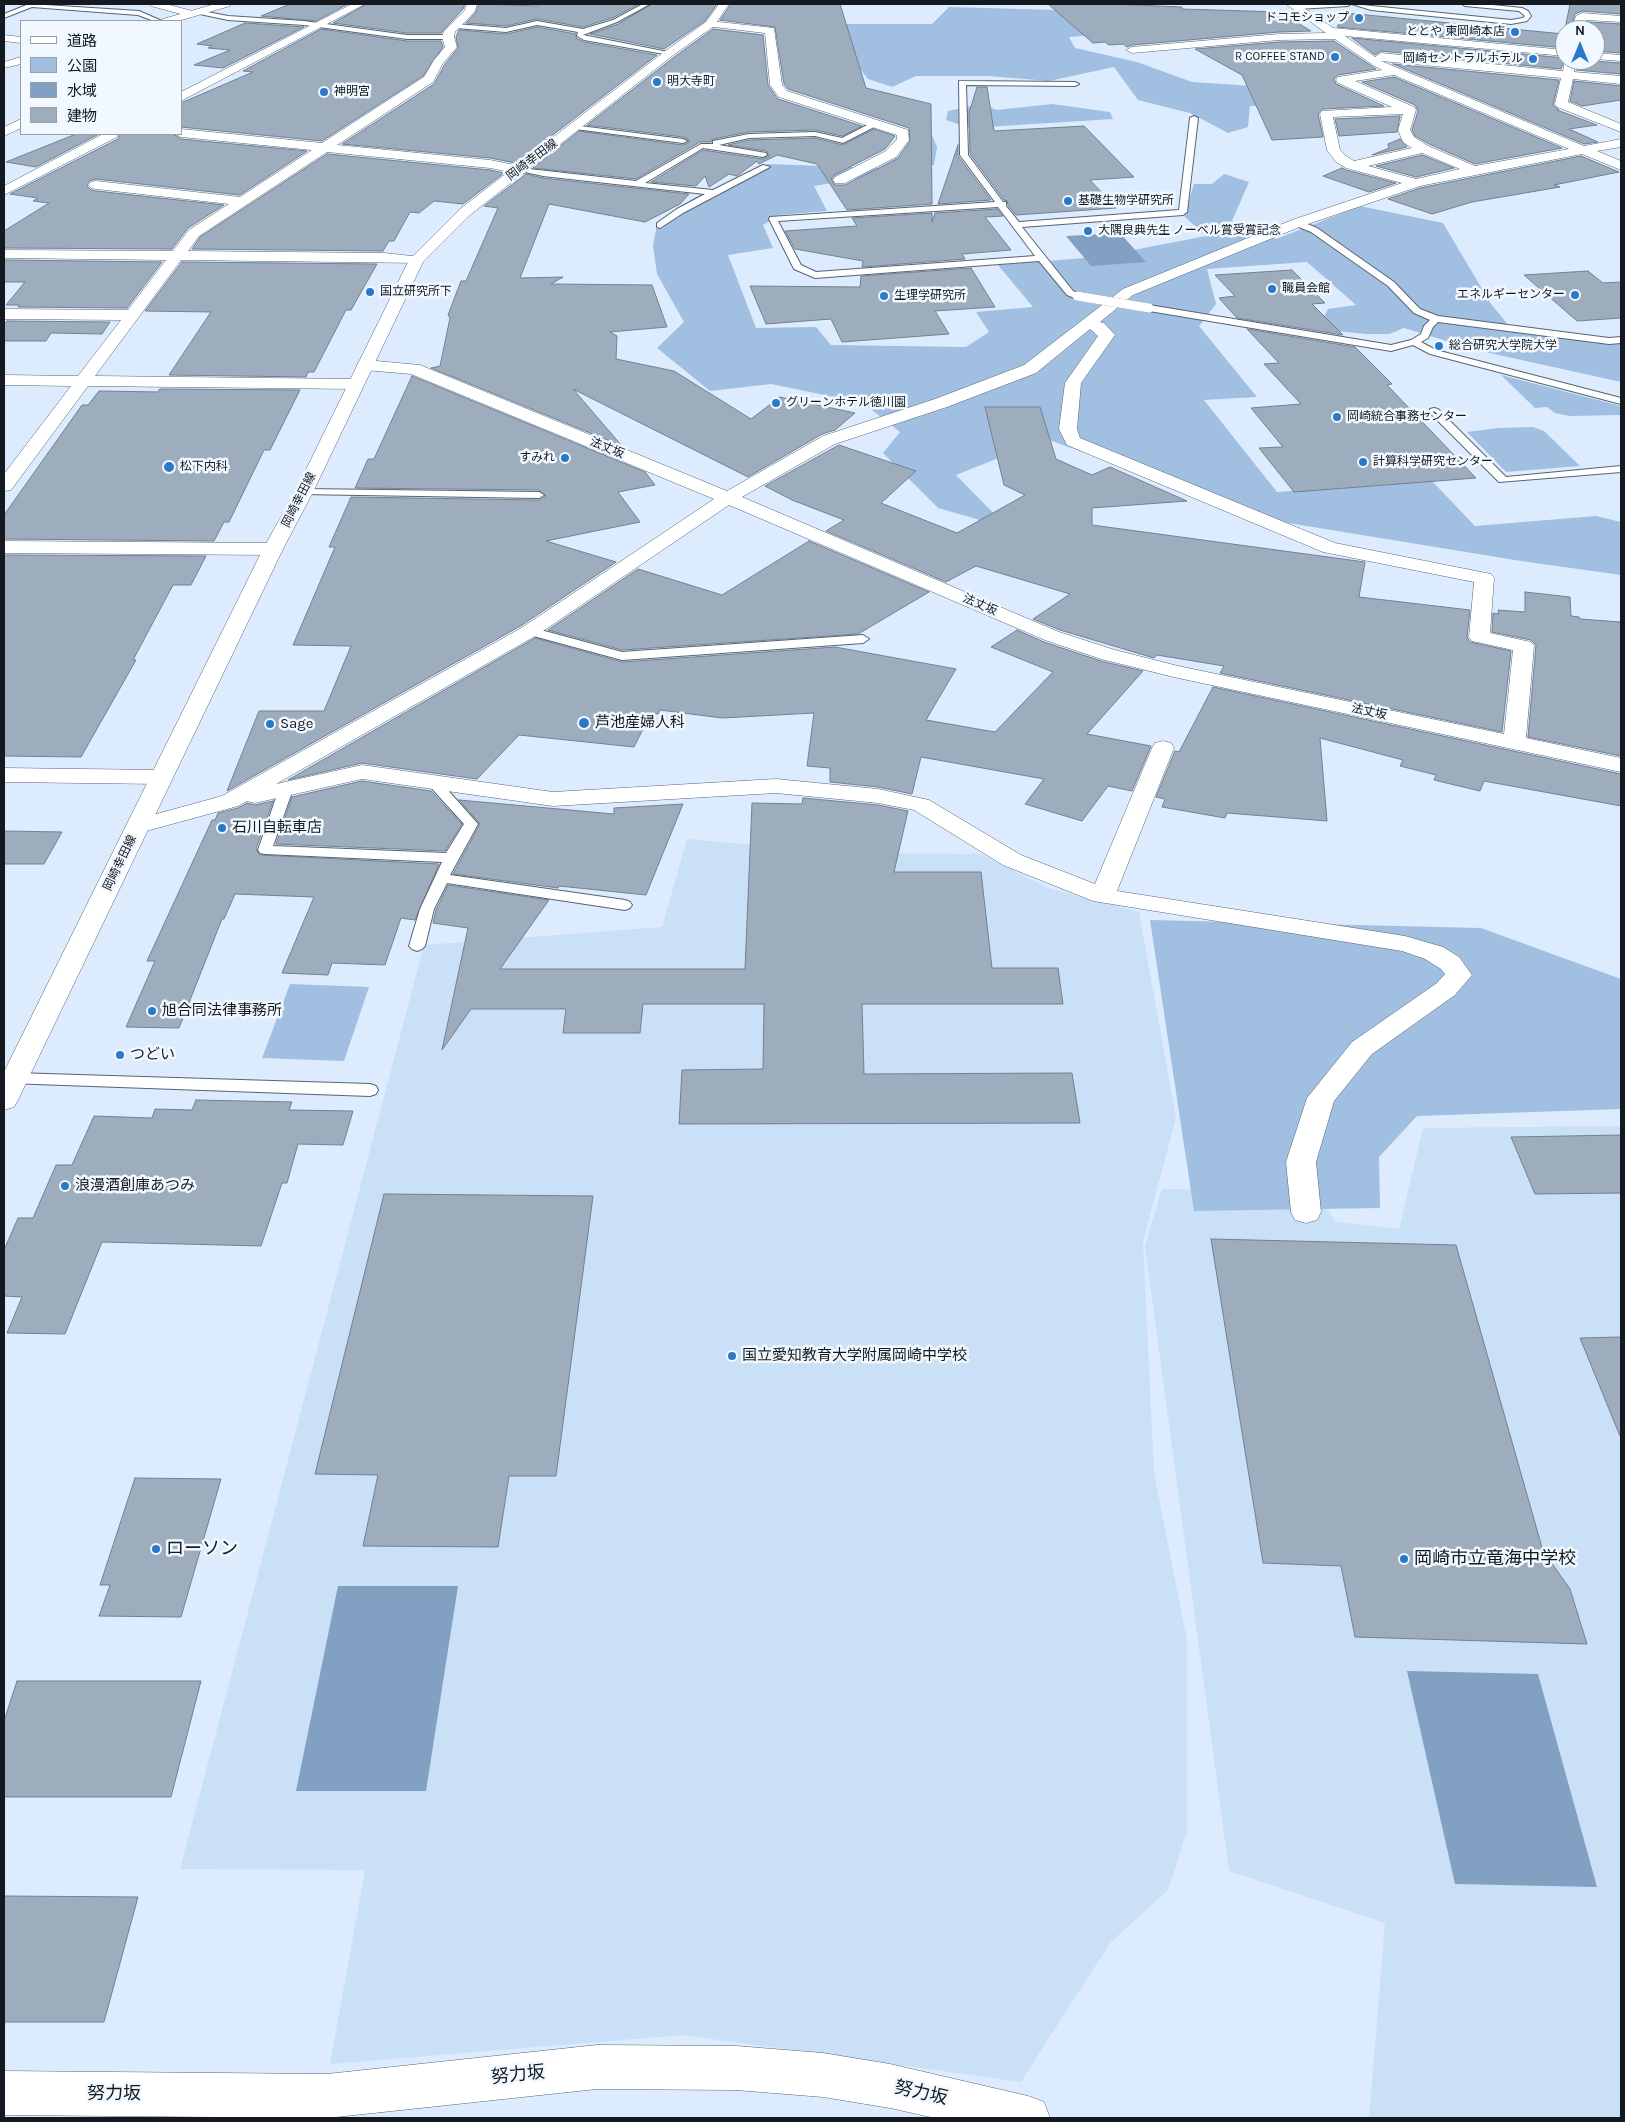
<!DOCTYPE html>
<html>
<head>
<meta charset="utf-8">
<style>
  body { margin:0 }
  #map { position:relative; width:1625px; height:2122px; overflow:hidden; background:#dcecfe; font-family:Karla,"Noto Sans JP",sans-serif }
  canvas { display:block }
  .frame { position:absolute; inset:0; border:5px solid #13191f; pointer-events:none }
  .legend { position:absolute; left:20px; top:20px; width:162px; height:115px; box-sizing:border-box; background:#f1f8ff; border:1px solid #989fa5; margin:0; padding:6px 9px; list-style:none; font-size:15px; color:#13191f }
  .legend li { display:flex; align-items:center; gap:10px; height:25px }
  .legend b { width:25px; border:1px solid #989fa5 }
  .north { position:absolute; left:1555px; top:20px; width:50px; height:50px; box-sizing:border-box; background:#f1f8ff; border:1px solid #989fa5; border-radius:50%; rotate:0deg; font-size:14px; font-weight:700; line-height:20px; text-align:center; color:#13191f }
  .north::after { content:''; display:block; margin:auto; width:18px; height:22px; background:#287ac9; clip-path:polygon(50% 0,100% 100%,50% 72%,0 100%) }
</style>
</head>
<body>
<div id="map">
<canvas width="1625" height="2122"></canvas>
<div class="frame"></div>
<ul class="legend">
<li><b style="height:6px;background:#fff"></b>道路</li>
<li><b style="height:14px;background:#a1bfe0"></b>公園</li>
<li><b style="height:14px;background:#81a0c2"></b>水域</li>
<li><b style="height:14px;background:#9eadbe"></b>建物</li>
</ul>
<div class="north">N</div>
</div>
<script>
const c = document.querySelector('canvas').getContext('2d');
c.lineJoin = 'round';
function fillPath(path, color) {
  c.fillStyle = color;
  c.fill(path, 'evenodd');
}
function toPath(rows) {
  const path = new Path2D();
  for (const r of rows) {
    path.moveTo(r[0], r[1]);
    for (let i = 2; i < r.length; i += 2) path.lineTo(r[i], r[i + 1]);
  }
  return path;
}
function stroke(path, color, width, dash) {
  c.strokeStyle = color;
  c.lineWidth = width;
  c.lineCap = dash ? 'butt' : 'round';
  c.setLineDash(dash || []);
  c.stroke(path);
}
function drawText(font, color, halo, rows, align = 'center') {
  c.font = font + ' Karla,"Noto Sans JP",sans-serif';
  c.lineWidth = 5;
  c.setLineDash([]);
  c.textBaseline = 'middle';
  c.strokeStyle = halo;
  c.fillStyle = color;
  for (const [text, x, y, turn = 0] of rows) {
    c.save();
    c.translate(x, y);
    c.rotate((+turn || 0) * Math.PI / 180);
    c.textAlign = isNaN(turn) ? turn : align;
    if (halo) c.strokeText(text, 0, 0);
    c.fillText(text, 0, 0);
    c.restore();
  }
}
const built = toPath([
  [687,839,841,853,981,854,1048,888,1139,912,1176,1118,1143,1241,1154,1472,1187,1641,1187,1831,1168,1890,1110,1943,1021,2082,683,2035,330,2064,365,1870,180,1869,424,945,662,927],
  [1621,1126,1621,2118,1369,2118,1385,1923,1229,1871,1145,1246,1162,1189,1282,1190,1321,1201,1336,1222,1399,1229,1423,1128]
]);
const green = toPath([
  [949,7,1165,13,1109,34,1069,37,1075,48,1137,62,1192,82,1268,87,1320,107,1250,106,1248,127,1228,133,1190,113,1138,100,1114,67,1049,81,988,76,916,76,892,87,868,79,861,70,794,70,824,24,932,24],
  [981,104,997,110,1052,104,1110,112,1113,119,970,128,946,120,948,111],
  [927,123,937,147,934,165,894,167,867,177,814,186,827,211,780,215,763,225,773,248,728,255,756,328,816,327,831,345,966,347,989,332,976,312,1033,307,998,265,1097,257,1206,236,1184,216,1194,184,1212,184,1224,174,1249,182,1232,221,1276,239,1360,206,1443,223,1491,304,1514,332,1621,343,1621,382,1476,350,1404,328,1389,334,1366,334,1317,329,1328,309,1356,305,1307,262,1207,269,1216,304,1199,326,1257,397,1204,400,1277,492,1432,481,1475,526,1596,516,1621,522,1621,575,1521,561,1282,522,1046,439,956,475,1008,528,938,508,883,453,900,432,863,403,771,384,710,391,657,348,684,322,657,274,653,246,657,224,694,198,768,164,878,168,905,153],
  [1501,375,1621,406,1621,415,1569,416,1555,413,1547,407,1535,408],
  [1533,427,1544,431,1580,466,1506,472,1467,432,1498,428],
  [1150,920,1481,928,1621,979,1621,1109,1417,1116,1379,1157,1380,1208,1194,1211],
  [290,984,369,987,344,1061,262,1058]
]);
const water = toPath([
  [1120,233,1146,262,1091,266,1066,236],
  [338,1586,458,1586,426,1791,296,1791],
  [1407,1671,1538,1674,1597,1887,1455,1884]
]);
const building = toPath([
  [290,4,348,4,316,21,261,16,290,4],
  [367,4,465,4,463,9,441,33,407,33,333,23,367,4],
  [479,4,537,6,541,4,639,4,612,18,583,27,537,19,506,26,466,23,476,12,479,4],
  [652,4,717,4,705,21,664,49,590,34,618,24,652,4],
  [731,4,840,4,866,88,931,104,932,204,847,210,817,164,777,155,759,164,757,161,737,176,729,174,709,187,705,176,696,186,651,182,703,150,763,159,769,156,766,151,728,145,749,140,815,138,843,145,874,129,895,136,885,149,834,175,831,179,835,185,845,185,897,159,910,141,909,128,788,89,784,84,775,27,720,20,731,4],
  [1048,4,1111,4,1182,7,1182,9,1280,12,1311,31,1279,32,1132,45,1127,47,1123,44,1109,45,1105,42,1093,43,1048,4],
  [1570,4,1621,4,1621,14,1582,11,1575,14,1570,30,1565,30,1565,48,1337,27,1346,13,1564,34,1570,4],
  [1588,22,1621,24,1621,53,1595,51,1595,30,1586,30,1588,22],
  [245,23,304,27,223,68,194,65,230,50,208,48,212,46,197,44,245,23],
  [537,27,576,34,576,38,584,42,657,55,516,163,490,158,342,144,434,84,445,64,458,48,456,37,459,30,506,34,537,27],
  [321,29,407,41,441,41,443,47,423,76,322,141,181,127,181,103,253,72,243,71,321,29],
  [713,29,763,35,768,85,778,99,862,126,842,136,815,130,749,132,713,139,711,142,700,142,636,179,533,168,579,131,683,145,688,143,689,140,683,137,587,125,673,58,713,29],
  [1352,38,1565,58,1561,69,1381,51,1375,55,1352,38],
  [1334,41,1376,69,1338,75,1334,79,1336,84,1384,106,1322,109,1318,114,1323,137,1272,140,1242,75,1195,49,1279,42,1334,41],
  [1579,60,1621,63,1621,74,1576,70,1579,60],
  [1393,64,1559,80,1553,105,1559,110,1557,110,1597,125,1569,129,1598,142,1584,144,1393,64],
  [1394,77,1562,148,1475,164,1429,144,1415,136,1412,130,1418,111,1415,105,1362,82,1394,77],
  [1574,81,1621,86,1621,100,1582,106,1570,101,1574,81],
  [977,87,987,87,994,131,1084,126,1134,177,1090,180,1116,208,1016,215,1008,205,1007,201,1004,200,970,154,969,113,977,87],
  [1400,116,1397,132,1339,136,1335,119,1400,116],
  [76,134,99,134,36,167,6,162,76,134],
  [120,134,173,134,181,139,307,151,240,195,96,179,89,181,87,186,91,190,96,191,224,205,188,228,172,249,4,248,4,231,49,203,33,201,38,198,10,194,118,139,120,134],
  [1400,139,1407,147,1372,155,1389,148,1388,144,1400,139],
  [958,145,958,156,991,200,938,204,958,145],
  [327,154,490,170,504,173,463,204,434,201,419,213,410,212,394,241,389,241,383,251,192,249,200,237,327,154],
  [1422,155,1454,168,1416,177,1376,166,1422,155],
  [1581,156,1619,172,1554,185,1560,187,1472,202,1432,214,1388,199,1420,188,1581,156],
  [1342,168,1346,170,1396,183,1369,192,1323,176,1342,168],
  [526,174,543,178,689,194,680,204,645,222,549,204,520,278,563,277,551,284,652,285,667,327,610,332,617,336,616,359,674,371,751,419,780,397,855,413,835,430,822,434,748,477,573,389,622,446,431,368,440,366,450,318,448,315,461,281,466,281,498,208,484,206,526,174],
  [997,209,1003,216,985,217,1011,250,962,254,965,259,862,267,863,261,795,249,785,231,857,226,852,218,932,213,932,222,935,213,997,209],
  [4,260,162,262,127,308,18,307,19,305,6,305,25,282,4,282,4,260],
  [182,262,377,264,351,310,346,310,314,372,308,372,306,377,169,375,211,312,145,311,182,262],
  [971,268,995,307,935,311,949,334,842,342,831,319,766,324,750,286,860,287,861,276,971,268],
  [1292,270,1325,303,1312,304,1343,335,1237,318,1219,298,1235,296,1215,275,1292,270],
  [1588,271,1603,283,1621,282,1621,318,1577,321,1524,275,1588,271],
  [7,321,110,322,102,334,51,333,46,341,4,341,4,325,7,321],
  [1247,329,1355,347,1392,384,1387,385,1476,478,1294,492,1259,448,1283,447,1251,408,1301,404,1264,364,1279,363,1247,329],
  [412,376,645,472,655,485,618,492,640,522,546,541,616,562,522,625,227,791,259,711,324,711,351,646,293,645,335,547,329,547,351,497,539,500,546,496,539,490,355,488,368,459,374,459,412,376],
  [160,389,300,390,270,450,264,450,229,522,224,522,214,541,4,539,4,515,82,405,88,405,99,391,158,392,160,389],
  [985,407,1040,407,1056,459,1092,475,1110,467,1187,501,1092,508,1092,525,1365,562,1359,597,1470,610,1467,637,1470,642,1511,651,1502,732,1220,673,1224,666,1157,655,1154,658,1060,630,1033,619,1070,594,976,566,946,582,826,531,844,520,792,500,765,486,839,445,916,471,881,503,957,533,1025,495,1004,485,985,407],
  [809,541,929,592,858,634,622,650,548,630,638,569,722,595,809,541],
  [4,555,206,556,191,585,173,585,133,660,136,660,81,757,4,756,4,555],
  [1525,592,1570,597,1571,616,1579,617,1580,619,1621,622,1621,756,1528,737,1536,645,1531,640,1492,632,1493,613,1499,614,1498,610,1525,612,1525,592],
  [1017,630,1044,642,1101,661,1143,671,1087,734,1151,746,1132,791,1108,786,1082,821,1025,804,1044,779,921,757,912,794,878,787,830,782,830,768,807,766,814,713,722,718,660,710,658,714,651,713,634,747,519,735,477,779,362,763,288,780,535,638,622,662,835,647,956,669,926,720,995,732,1053,672,991,647,1017,630],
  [1213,687,1621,774,1621,806,1484,781,1480,791,1434,780,1436,775,1400,766,1403,760,1320,738,1327,821,1227,813,1225,818,1162,807,1165,799,1156,797,1175,751,1179,752,1213,687],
  [362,781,431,791,462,824,445,851,276,844,292,797,362,781],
  [803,798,878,805,908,811,894,872,981,872,992,968,1058,968,1063,1004,862,1004,864,1074,1072,1073,1080,1123,679,1124,682,1070,763,1069,764,1004,643,1004,640,1033,563,1033,566,1009,471,1009,442,1050,468,928,433,923,436,910,448,885,549,900,500,969,745,969,752,803,802,804,803,798],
  [459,800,614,814,614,808,683,804,646,895,559,886,558,888,453,874,480,824,459,800],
  [273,801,256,849,260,855,439,864,415,920,401,918,385,965,332,963,328,975,282,973,314,897,235,894,224,919,222,919,179,1028,126,1027,155,961,147,961,212,820,215,820,218,813,238,808,247,803,255,805,273,801],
  [4,831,62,832,44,864,4,864,4,831],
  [196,1100,292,1102,289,1110,353,1111,343,1145,298,1144,287,1183,282,1183,261,1246,102,1242,65,1334,7,1333,22,1297,4,1296,4,1250,18,1218,33,1218,56,1165,72,1165,94,1116,152,1118,155,1109,192,1110,196,1100],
  [1621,1135,1621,1193,1535,1194,1511,1137,1621,1135],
  [384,1194,593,1196,556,1476,509,1476,498,1547,363,1546,378,1475,315,1474,384,1194],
  [1211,1239,1456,1245,1543,1551,1570,1589,1587,1644,1355,1637,1341,1566,1263,1563,1211,1239],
  [1621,1337,1621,1436,1620,1436,1580,1338,1621,1337],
  [135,1478,221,1479,181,1617,99,1616,110,1585,100,1585,135,1478],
  [17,1681,201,1681,171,1797,4,1797,4,1721,17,1681],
  [4,1896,138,1897,104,2022,4,2022,4,1896]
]);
const service = toPath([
  [29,4,139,11,162,21,154,21,138,15,32,7,4,18,4,14,29,4],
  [643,4,650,4,617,22,583,35,668,52,671,54,670,55,584,40,577,36,578,32,537,25,506,32,456,28,453,26,456,24,506,28,537,21,583,29,613,20,643,4],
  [1320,4,1351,4,1348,6,1298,9,1295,7,1298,5,1320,4],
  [1352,4,1511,20,1523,18,1525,16,1519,11,1465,6,1462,4,1483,4,1522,8,1528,11,1531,16,1527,21,1511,24,1371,10,1352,4],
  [197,10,228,16,304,21,407,35,448,35,451,37,448,39,407,39,304,25,228,20,195,13,195,11,197,10],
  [959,81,1075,82,1079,84,1075,86,966,85,968,155,1003,202,1006,202,1006,206,1019,222,1179,210,1190,118,1194,116,1198,118,1187,212,1183,215,1022,227,1073,291,1080,294,1080,298,1077,299,1067,295,1039,261,815,278,794,269,769,219,770,217,995,202,960,155,959,81],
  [998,207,1035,256,816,272,801,265,778,221,998,207],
  [873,122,880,124,843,143,815,136,749,138,719,145,766,153,767,155,763,157,703,148,645,183,713,190,763,165,770,167,683,213,660,228,657,227,657,223,677,209,705,194,543,176,516,170,520,168,636,181,701,144,713,144,713,141,749,134,815,132,842,138,873,122],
  [572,125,683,139,687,141,683,143,575,129,571,127,572,125],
  [1294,221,1300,221,1317,228,1394,282,1420,309,1438,316,1609,338,1621,337,1621,343,1609,344,1438,322,1433,327,1428,338,1421,342,1436,350,1621,398,1621,404,1430,354,1413,345,1391,351,1149,311,1144,308,1149,305,1391,345,1411,340,1421,334,1424,326,1430,320,1414,313,1388,286,1311,232,1294,225,1294,221],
  [1434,408,1438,409,1506,477,1621,466,1621,472,1499,482,1430,413,1430,409,1434,408],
  [304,489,539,492,544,495,539,498,300,494,299,492,300,490,304,489],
  [530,627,622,652,863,635,869,639,863,643,622,660,526,634,524,631,530,627],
  [433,778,438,779,478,824,450,875,625,900,630,902,632,905,630,908,625,910,447,883,434,909,425,946,422,949,417,951,412,949,409,946,420,909,442,862,265,854,260,853,258,850,279,789,286,785,293,789,273,846,446,853,464,824,426,782,433,778],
  [14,1073,370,1084,376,1086,378,1090,376,1094,370,1096,8,1083,6,1079,8,1075,14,1073]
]);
const minor = toPath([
  [150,4,166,4,196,12,197,14,192,17,151,6,150,4],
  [352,4,365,4,181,101,181,92,352,4],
  [467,4,477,4,475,11,455,32,454,37,457,47,443,63,433,82,337,145,490,160,525,167,527,170,525,173,520,174,490,168,327,152,199,236,188,251,384,253,421,257,423,260,421,263,181,260,95,376,355,379,361,380,363,384,361,388,355,389,88,386,11,490,4,491,4,474,71,386,4,385,4,375,78,376,121,320,4,319,4,309,128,310,166,260,4,258,4,250,173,251,189,230,229,204,96,189,91,188,89,185,91,182,96,181,240,197,312,150,181,137,175,134,181,134,181,129,322,143,424,77,434,60,445,47,442,37,444,31,465,10,467,4],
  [1286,4,1298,4,1333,28,1565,50,1565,56,1345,36,1375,57,1381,53,1563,71,1565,60,1577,60,1574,72,1621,76,1621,84,1573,79,1568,102,1621,124,1621,132,1557,107,1555,104,1561,78,1381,61,1584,146,1621,139,1621,147,1597,151,1621,161,1621,170,1582,154,1420,186,1302,226,1133,295,1100,322,1104,323,1115,335,1081,383,1077,429,1080,438,1335,543,1491,574,1494,578,1490,633,1531,642,1534,646,1526,738,1621,758,1621,772,1178,678,1101,659,1045,640,729,505,537,635,276,784,362,765,553,792,776,779,878,789,929,800,1021,855,1095,884,1152,748,1155,743,1163,741,1171,743,1174,748,1117,891,1405,936,1443,947,1459,957,1472,975,1455,995,1372,1054,1334,1101,1316,1162,1321,1212,1317,1220,1306,1223,1295,1220,1291,1212,1286,1162,1307,1098,1352,1042,1437,983,1445,974,1441,969,1425,959,1402,951,1093,901,1003,865,914,810,878,803,776,793,553,806,362,779,255,803,247,801,238,806,139,833,131,831,127,826,131,821,222,796,523,627,714,499,411,374,365,370,359,369,357,365,359,361,365,360,420,365,727,491,823,436,935,399,1024,365,1123,289,1292,220,1402,183,1346,168,1336,162,1327,150,1320,114,1322,111,1392,107,1338,83,1336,80,1338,77,1382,70,1373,65,1335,39,1279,40,1132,53,1126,50,1132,47,1279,34,1326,33,1286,4],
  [1394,75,1569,149,1475,166,1428,146,1414,137,1410,130,1416,110,1414,107,1355,81,1394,75],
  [1403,114,1398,130,1403,142,1412,148,1354,161,1346,156,1340,150,1333,117,1403,114],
  [1422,153,1460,169,1416,179,1368,166,1422,153],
  [1090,329,1098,336,1065,383,1059,429,1067,445,1323,552,1474,582,1469,637,1472,641,1513,650,1504,734,1178,666,1115,650,1059,632,742,497,835,444,947,407,1036,373,1090,329],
  [1582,13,1621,16,1621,22,1586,20,1584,30,1572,30,1576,16,1582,13],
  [710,21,774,28,782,85,787,91,908,130,909,140,896,157,845,183,835,183,833,180,835,177,886,151,897,139,897,135,779,97,770,85,765,33,706,26,704,24,710,21],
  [4,35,21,37,21,43,4,41,4,35],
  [1595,53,1621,55,1621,61,1595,59,1595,53],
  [21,119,21,128,4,136,4,127,21,119],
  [103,134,118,134,117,137,4,195,4,186,103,134],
  [4,541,273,543,280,545,283,549,280,553,273,555,4,553,4,541],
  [4,768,161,770,169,772,173,777,169,782,161,784,4,782,4,768],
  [597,2045,736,2046,823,2053,890,2064,1028,2096,1044,2102,1050,2118,935,2118,890,2108,823,2097,736,2090,597,2089,327,2118,4,2115,4,2071,327,2074,597,2045]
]);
const secondary = toPath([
  [215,4,231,4,230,6,178,21,161,21,163,19,215,4],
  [719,4,729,4,714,26,672,56,470,215,423,262,313,492,283,549,18,1100,14,1107,4,1110,4,1072,263,549,295,492,409,260,460,209,664,52,706,22,719,4],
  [21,57,21,64,4,68,4,62,21,57]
]);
const serviceBridge = toPath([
  [1077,296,1149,308]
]);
const markers = [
  [1359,18,5,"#287ac9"],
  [1515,32,5,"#287ac9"],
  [1335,57,5,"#287ac9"],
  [1533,59,5,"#287ac9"],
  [657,82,5,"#287ac9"],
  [324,92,5,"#287ac9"],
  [1068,201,5,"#287ac9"],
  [1088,231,5,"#287ac9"],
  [1272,289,5,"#287ac9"],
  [370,292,5,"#287ac9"],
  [1575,295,5,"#287ac9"],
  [884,296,5,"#287ac9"],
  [1439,346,5,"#287ac9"],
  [776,403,5,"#287ac9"],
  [1337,417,5,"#287ac9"],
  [565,458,5,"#287ac9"],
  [1363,462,5,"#287ac9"],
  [169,467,6,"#287ac9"],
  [584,723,6,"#287ac9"],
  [270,724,5,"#287ac9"],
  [222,828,5,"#287ac9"],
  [152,1011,5,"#287ac9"],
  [120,1055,5,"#287ac9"],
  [65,1186,5,"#287ac9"],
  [732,1356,5,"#287ac9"],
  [156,1549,5,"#287ac9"],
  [1404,1559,5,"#287ac9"]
];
const farPoinames = [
  ["ドコモショップ",1349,18,"right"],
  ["ととや 東岡崎本店",1505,32,"right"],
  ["R COFFEE STAND",1325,57,"right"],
  ["岡崎セントラルホテル",1523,59,"right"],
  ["明大寺町",667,82],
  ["神明宮",334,92],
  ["基礎生物学研究所",1078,201],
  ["大隅良典先生 ノーベル賞受賞記念",1098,231],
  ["職員会館",1282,289],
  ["国立研究所下",380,292],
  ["エネルギーセンター",1565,295,"right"],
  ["生理学研究所",894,296],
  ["総合研究大学院大学",1449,346],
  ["グリーンホテル徳川園",786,403],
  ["岡崎統合事務センター",1347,417],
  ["すみれ",555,458,"right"],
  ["計算科学研究センター",1373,462],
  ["松下内科",180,467]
];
const farStreetnames = [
  ["岡崎幸田線",532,160,-37],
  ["法丈坂",607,448,22],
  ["岡崎幸田線",299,500,-63],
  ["法丈坂",980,605,23],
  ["法丈坂",1369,712,12],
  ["岡崎幸田線",120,863,-64]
];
const poiNames = [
  ["芦池産婦人科",595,723],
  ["Sage",280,724],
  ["石川自転車店",232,828],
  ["旭合同法律事務所",162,1011],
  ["つどい",130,1055],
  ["浪漫酒創庫あつみ",75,1186],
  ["国立愛知教育大学附属岡崎中学校",742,1356]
];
const nearPoinames = [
  ["ローソン",166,1549],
  ["岡崎市立竜海中学校",1414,1559]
];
const nearStreetnames = [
  ["努力坂",518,2075,-6],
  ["努力坂",921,2093,13],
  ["努力坂",114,2094]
];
fillPath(built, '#cae0f7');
fillPath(green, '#a1bfe0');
fillPath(water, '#81a0c2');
fillPath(building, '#9eadbe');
stroke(building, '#728191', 1);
stroke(service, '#566473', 2);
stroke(minor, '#566473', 1);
stroke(secondary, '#566473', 1);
fillPath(service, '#fff');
fillPath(minor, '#fff');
fillPath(secondary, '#fff');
stroke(serviceBridge, '#566473', 9, []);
stroke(serviceBridge, '#fff', 9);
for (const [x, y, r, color] of markers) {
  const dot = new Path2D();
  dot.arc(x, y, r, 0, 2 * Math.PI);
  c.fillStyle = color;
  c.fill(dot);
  stroke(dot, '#f1f8ff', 2);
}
drawText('12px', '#13191f', '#f1f8ff', farPoinames, 'left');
drawText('12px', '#13191f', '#f1f8ff', farStreetnames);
drawText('15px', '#13191f', '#f1f8ff', poiNames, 'left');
drawText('18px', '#13191f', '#f1f8ff', nearPoinames, 'left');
drawText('18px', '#13191f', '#f1f8ff', nearStreetnames);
</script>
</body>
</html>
